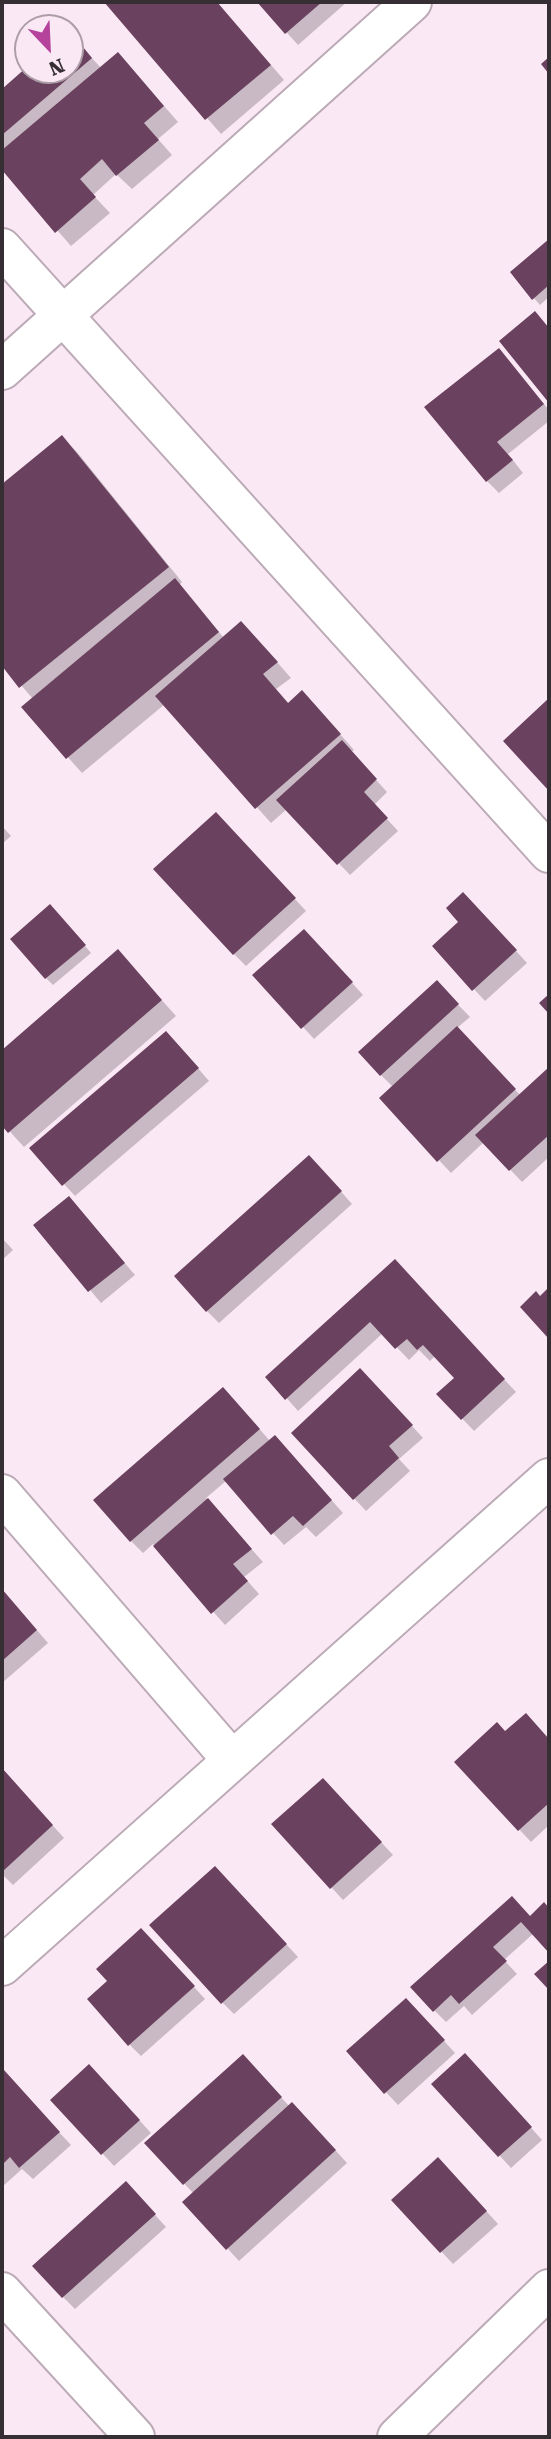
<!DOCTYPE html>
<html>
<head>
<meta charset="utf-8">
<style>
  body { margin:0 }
  #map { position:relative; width:551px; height:2439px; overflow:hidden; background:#fbe8f5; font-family:"Roboto Serif",serif }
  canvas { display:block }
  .frame { position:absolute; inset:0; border:4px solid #352e33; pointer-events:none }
  .north { position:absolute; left:14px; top:14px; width:70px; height:70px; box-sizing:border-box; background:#fbe8f5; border:2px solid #ac9ea7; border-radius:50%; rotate:157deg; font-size:19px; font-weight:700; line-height:28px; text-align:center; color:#352e33 }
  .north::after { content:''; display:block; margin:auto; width:24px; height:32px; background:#b5429b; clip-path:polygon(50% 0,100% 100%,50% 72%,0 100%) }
</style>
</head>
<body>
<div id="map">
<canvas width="551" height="2439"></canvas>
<div class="frame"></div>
<div class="north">N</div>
</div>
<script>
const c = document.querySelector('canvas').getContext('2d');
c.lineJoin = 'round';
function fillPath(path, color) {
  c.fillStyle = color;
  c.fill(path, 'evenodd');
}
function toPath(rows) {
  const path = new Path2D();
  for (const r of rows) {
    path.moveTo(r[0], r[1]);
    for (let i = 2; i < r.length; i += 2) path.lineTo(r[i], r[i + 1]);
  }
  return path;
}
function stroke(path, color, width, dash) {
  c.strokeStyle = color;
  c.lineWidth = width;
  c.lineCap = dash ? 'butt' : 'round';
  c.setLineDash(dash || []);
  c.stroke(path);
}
const shadow = toPath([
  [106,2,217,2,284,80,221,134],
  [259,2,347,2,298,45],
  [70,34,101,68,132,69,178,122,158,139,172,155,132,189,116,174,93,195,110,213,71,246,2,167,2,91,28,69,70,70],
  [549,241,549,297,540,305,512,273],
  [498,350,549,410,549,421,508,454,523,473,499,493,487,481],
  [62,437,77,452,182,582,179,585,224,638,256,638,291,678,276,689,289,704,316,707,354,750,351,752,387,792,374,805,398,831,350,875,287,809,271,823,165,704,82,773,23,707,33,699,2,663,2,486],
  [2,826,11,836,2,844],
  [228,826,306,911,246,966,234,954],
  [475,906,527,963,485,1001,434,946],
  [57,913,91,953,53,985,46,978],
  [316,943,363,995,314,1039,303,1027],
  [118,951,176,1016,24,1147,2,1123,2,1052],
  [437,983,470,1017,457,1028,521,1096,549,1070,549,1157,522,1182,484,1142,451,1173,381,1098,393,1087,381,1075],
  [178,1045,209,1081,75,1196,64,1184],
  [321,1169,352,1204,219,1323,207,1311],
  [69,1198,135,1275,101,1303,36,1225],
  [2,1238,13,1250,2,1260],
  [406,1274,516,1392,474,1431,439,1394,456,1378,435,1356,430,1361,419,1350,409,1360,383,1333,298,1411,268,1377],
  [372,1382,423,1438,399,1459,410,1471,366,1511,293,1433],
  [235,1401,270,1441,286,1449,343,1513,316,1537,306,1527,284,1545,226,1481,206,1498,263,1562,244,1577,259,1594,225,1625,153,1544,143,1553,131,1541],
  [2,1590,48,1643,2,1683],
  [537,1727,549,1740,549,1825,531,1842,456,1762,506,1733],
  [2,1769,64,1838,13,1885,2,1874],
  [335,1792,393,1855,343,1900,273,1824],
  [227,1880,298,1957,234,2014,222,2002],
  [512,1899,530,1918,544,1905,549,1910,549,1950,534,1933,504,1960,517,1974,472,2015,464,2006,446,2022,434,2010],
  [153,1942,205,1999,141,2056,130,2045,110,1981],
  [418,2012,455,2053,398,2105,348,2052],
  [477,2067,542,2140,511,2168,434,2084],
  [255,2069,290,2107,304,2116,347,2163,239,2261,185,2202,194,2194,147,2144],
  [4,2073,71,2145,33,2179,22,2169,2,2187,2,2075],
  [101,2078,151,2133,114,2166,53,2100],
  [450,2171,498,2224,453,2264,393,2200],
  [138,2196,166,2227,75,2309,63,2297]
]);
const building = toPath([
  [104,2,217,2,271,65,205,120],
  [257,2,322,2,285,34],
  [70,31,92,58,2,135,2,89,28,66,28,70,70,70],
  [118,52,164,106,144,123,159,140,116,176,102,159,80,179,96,197,55,233,2,170,2,150],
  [549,57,549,74,541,64],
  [549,239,549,285,532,300,510,272],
  [535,311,549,328,549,403,499,341],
  [499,348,544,404,497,442,513,460,486,482,424,407],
  [62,435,169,567,19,688,2,666,2,484],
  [175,578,219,632,66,759,21,707],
  [241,621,278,662,263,674,288,703,302,690,341,734,255,809,155,696],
  [549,698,549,791,503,741],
  [342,740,377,779,364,792,388,818,337,865,276,800],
  [216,812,296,898,233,955,153,869],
  [463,892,517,950,472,991,432,946,458,922,446,908],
  [50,904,86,945,45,979,10,939],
  [304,929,353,982,301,1029,252,975],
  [118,949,162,1000,8,1133,2,1126,2,1050],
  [437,980,459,1004,380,1076,358,1052],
  [549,994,549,1014,539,1003],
  [457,1026,516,1089,437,1162,379,1098],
  [166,1031,199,1068,62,1186,29,1148],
  [549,1067,549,1135,509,1171,475,1135],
  [309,1155,342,1191,206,1312,174,1276],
  [69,1196,125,1263,88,1292,33,1225],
  [395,1259,505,1379,461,1420,436,1394,454,1378,423,1345,417,1350,407,1339,395,1349,370,1322,285,1400,265,1377],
  [549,1287,549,1337,548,1338,520,1307,536,1291,540,1296],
  [360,1368,413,1425,389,1446,399,1458,353,1500,291,1433],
  [223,1387,260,1429,130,1542,93,1500],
  [275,1435,332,1500,303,1526,293,1516,271,1535,223,1479],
  [208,1498,252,1549,233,1564,248,1581,211,1614,153,1546],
  [2,1589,37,1630,2,1661],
  [526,1713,549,1739,549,1803,518,1831,454,1762,497,1722,505,1731],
  [2,1768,53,1825,2,1872],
  [323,1778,382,1842,330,1889,271,1824],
  [215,1866,287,1944,221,2004,149,1925],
  [512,1896,530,1916,544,1902,549,1908,549,1953,521,1922,493,1947,507,1961,459,2004,451,1995,433,2012,410,1987],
  [141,1928,195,1986,128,2046,87,1999,107,1981,96,1969],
  [549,1961,549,1990,534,1974],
  [406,1998,445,2040,384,2094,346,2051],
  [465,2053,532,2127,498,2157,431,2084],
  [243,2054,282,2097,183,2185,144,2143],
  [89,2064,140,2120,101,2155,50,2100],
  [4,2070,60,2132,19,2168,10,2157,2,2165,2,2072],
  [292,2102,336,2150,226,2250,182,2202],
  [438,2157,487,2211,440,2253,391,2200],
  [126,2181,156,2214,62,2298,32,2266]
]);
const minor = toPath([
  [2,248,549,853],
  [2,370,412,2],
  [2,1494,232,1760],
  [2,1966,549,1478],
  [2,2292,135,2437],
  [397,2437,549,2289]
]);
fillPath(shadow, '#0003');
fillPath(building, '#6a415e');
stroke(minor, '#bcaab6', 42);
stroke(minor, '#fff', 38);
</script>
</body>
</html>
